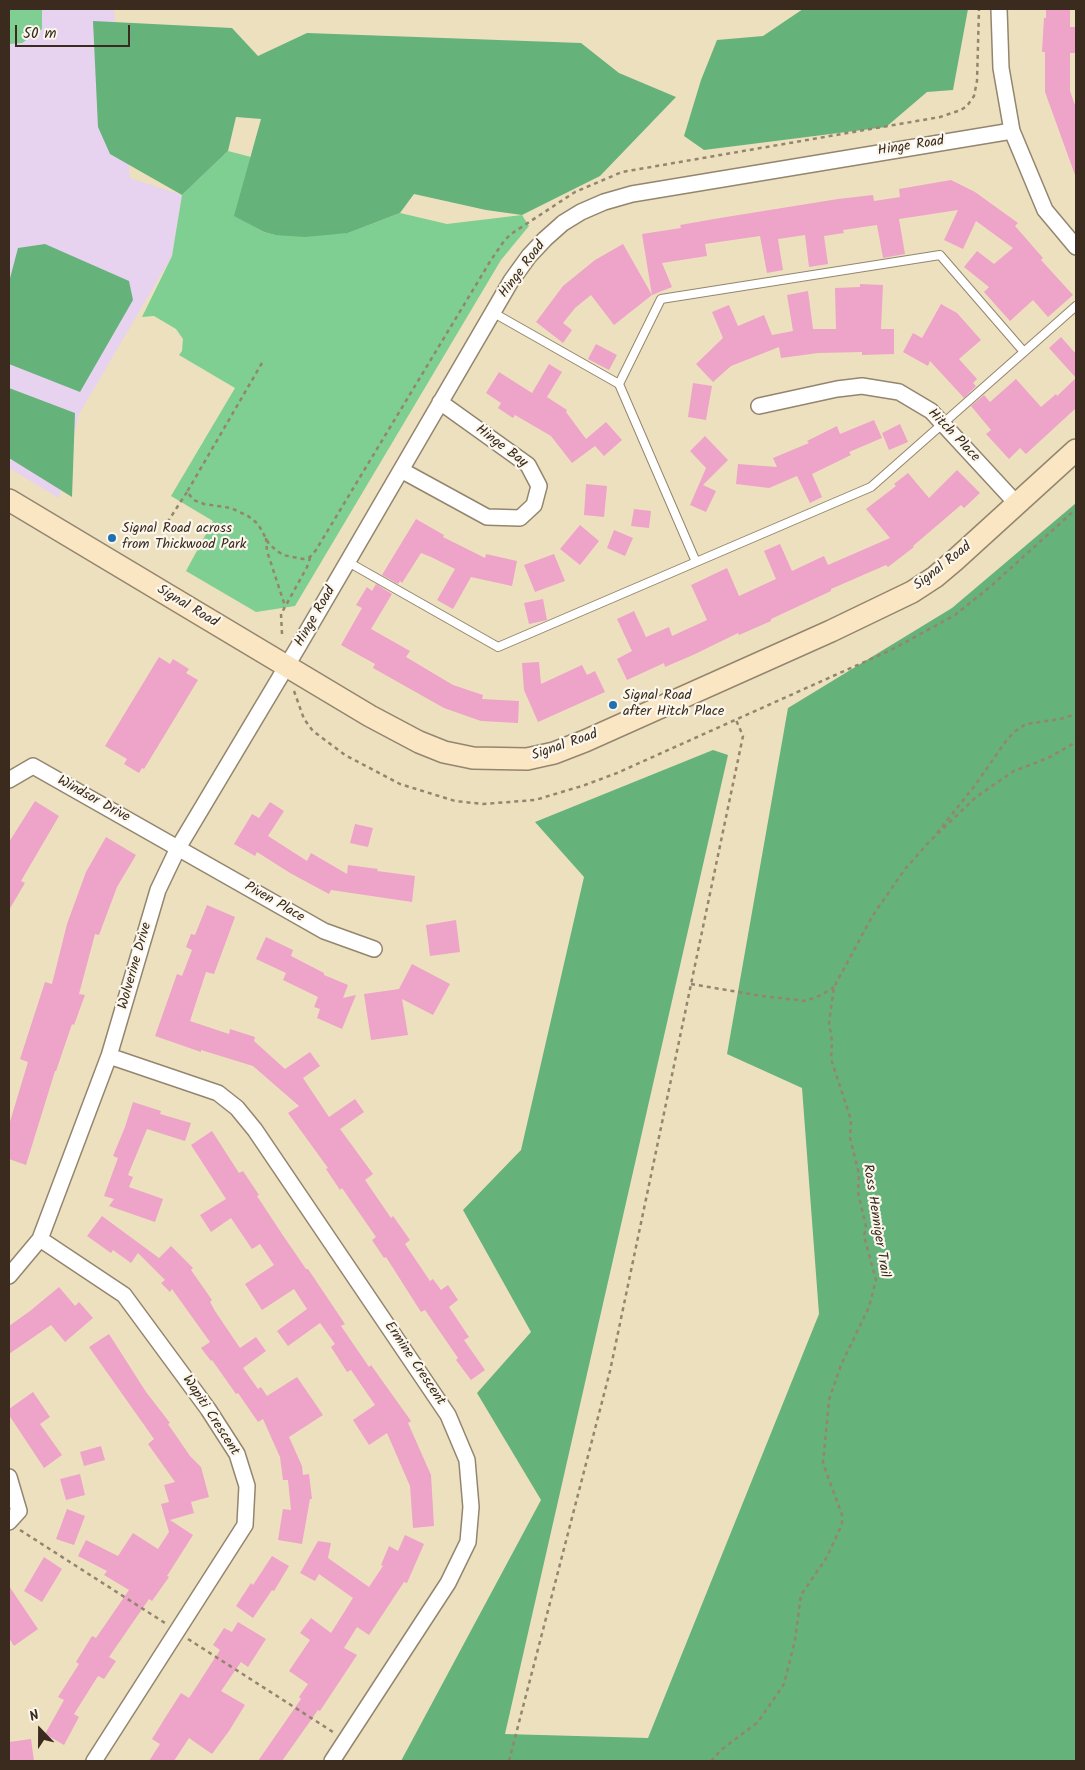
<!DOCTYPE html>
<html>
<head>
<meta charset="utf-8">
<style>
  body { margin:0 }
  #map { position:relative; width:1085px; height:1770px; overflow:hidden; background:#ede0bf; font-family:Kalam,sans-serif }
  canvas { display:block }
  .frame { position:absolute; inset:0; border:10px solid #3b2a1e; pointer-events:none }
  .north { position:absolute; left:15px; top:1705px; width:50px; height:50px; -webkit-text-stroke:4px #fbf7ec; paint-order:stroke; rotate:338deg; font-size:14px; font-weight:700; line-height:20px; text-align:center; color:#3b2a1e }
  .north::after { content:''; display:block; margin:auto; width:18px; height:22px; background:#3b2a1e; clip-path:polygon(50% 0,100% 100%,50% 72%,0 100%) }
  .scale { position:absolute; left:15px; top:25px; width:115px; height:22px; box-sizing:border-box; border:2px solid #3b2a1e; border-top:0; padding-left:6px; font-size:15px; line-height:18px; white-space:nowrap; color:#3b2a1e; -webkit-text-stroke:4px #fbf7ec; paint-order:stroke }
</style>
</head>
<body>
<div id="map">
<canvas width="1085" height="1770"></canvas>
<div class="frame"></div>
<div class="north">N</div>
<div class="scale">50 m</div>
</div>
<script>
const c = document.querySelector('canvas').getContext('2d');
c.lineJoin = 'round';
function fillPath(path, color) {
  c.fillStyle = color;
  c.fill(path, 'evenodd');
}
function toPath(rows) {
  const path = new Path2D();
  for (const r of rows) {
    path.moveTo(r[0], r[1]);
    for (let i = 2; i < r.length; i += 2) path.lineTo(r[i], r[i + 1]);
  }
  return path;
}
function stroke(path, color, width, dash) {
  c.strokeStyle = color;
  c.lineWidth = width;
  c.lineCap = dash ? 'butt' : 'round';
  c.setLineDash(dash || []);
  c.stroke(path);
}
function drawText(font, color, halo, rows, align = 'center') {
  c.font = font + ' Kalam,sans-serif';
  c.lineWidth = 4.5;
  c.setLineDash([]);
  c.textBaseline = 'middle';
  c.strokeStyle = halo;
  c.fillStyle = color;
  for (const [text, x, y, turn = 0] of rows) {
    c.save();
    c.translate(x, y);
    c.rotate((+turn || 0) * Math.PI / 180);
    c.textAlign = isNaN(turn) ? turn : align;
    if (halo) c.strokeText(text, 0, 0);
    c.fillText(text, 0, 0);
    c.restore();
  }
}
const built = toPath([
  [9,9,114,9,130,178,182,195,172,256,79,414,59,498,9,468]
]);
const green = toPath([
  [9,9,42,9,42,29,22,43,9,44],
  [228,151,251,157,235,216,264,232,275,235,348,233,400,213,447,224,522,215,529,226,501,260,295,606,256,612,186,571,213,521,171,496,235,388,179,355,182,351,183,339,176,329,154,316,142,317,172,256,182,195]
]);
const forest = toPath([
  [803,9,968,9,953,90,927,92,886,127,704,150,684,136,701,80,717,40,763,36],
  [93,21,232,28,258,56,307,33,581,43,619,73,676,97,600,176,522,215,486,210,414,194,400,213,348,233,305,237,275,235,264,232,234,216,261,119,236,117,228,151,182,195,110,154,98,127],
  [45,244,129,281,133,300,80,392,9,364,9,282,18,248],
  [9,388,75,413,72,497,9,458],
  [1076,503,1076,1761,401,1761,541,1500,477,1393,531,1332,463,1210,521,1150,584,877,535,822,713,750,728,755,505,1734,648,1738,819,1314,802,1088,727,1054,788,708,952,608]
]);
const building = toPath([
  [1046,9,1070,9,1070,27,1076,27,1076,53,1070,53,1070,91,1076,108,1076,174,1075,175,1045,92,1045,52,1042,52,1044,18,1046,18],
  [951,180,975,192,1018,223,1015,226,1043,258,1041,260,1073,295,1048,317,1033,300,1010,321,984,292,989,287,964,267,977,251,994,264,1013,248,976,221,963,249,944,240,958,210,899,219,905,254,883,258,877,225,843,230,844,233,824,236,828,264,809,267,805,235,778,239,783,270,767,273,760,236,705,244,707,256,662,263,672,287,652,295,642,234,681,228,680,225,720,218,838,199,873,195,874,201,900,197,899,189],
  [623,244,652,295,614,325,591,295,575,308,563,323,572,330,563,343,536,322,563,286,595,260],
  [860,284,883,285,881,329,894,329,894,354,862,355,862,352,818,353,781,358,779,347,731,366,713,382,696,364,723,338,712,312,729,305,738,326,764,315,772,335,793,331,787,295,808,291,813,329,836,329,835,288,860,287],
  [941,304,957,313,981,340,959,359,977,379,973,383,976,386,964,398,930,361,928,366,903,352,913,333,922,338],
  [1061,337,1076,354,1076,408,1026,454,1020,448,1009,459,986,434,991,430,971,406,984,395,990,402,1016,379,1041,407,1056,394,1057,396,1076,378,1049,348],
  [596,344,617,355,609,370,588,359],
  [549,364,562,372,547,397,567,410,566,412,586,439,606,422,622,440,604,456,595,446,572,463,551,436,515,415,513,418,498,408,501,403,486,393,499,372,532,393],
  [693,383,712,386,706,420,688,417],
  [874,420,882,438,849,452,851,455,812,474,822,497,810,503,797,476,769,488,736,484,738,464,777,467,773,458,809,443,807,441,837,426,840,434],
  [900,424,908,442,889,450,882,433],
  [705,436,728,460,703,485,716,491,706,512,690,505,706,468,690,451],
  [957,470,980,493,964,508,961,505,913,546,914,547,888,567,886,565,831,589,831,591,771,619,771,621,739,635,738,633,693,655,665,667,664,663,627,680,617,659,632,651,617,619,634,611,646,637,669,627,672,636,707,620,691,585,727,568,739,596,776,579,764,551,780,544,792,571,824,556,828,565,890,538,866,509,896,486,894,484,908,473,929,498],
  [586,484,607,486,604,517,584,515],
  [634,509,651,511,649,528,631,526],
  [416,519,444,535,443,537,485,558,486,554,517,561,512,586,471,577,453,609,437,600,455,569,431,557,421,553,402,583,400,581,398,584,382,575],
  [580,525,599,541,580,565,560,549],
  [614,530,633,538,625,556,607,548],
  [554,554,565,581,535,592,524,565],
  [376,584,392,594,371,629,410,651,406,657,453,685,483,695,482,699,519,701,518,723,481,721,444,708,373,668,375,664,341,645,362,608,356,605,367,587,372,591],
  [543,599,547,620,529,624,524,603],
  [159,657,170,664,173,659,189,669,186,673,198,680,144,769,142,768,139,773,124,764,127,759,105,746],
  [539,662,541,684,582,665,587,675,595,671,605,692,538,722,524,690,522,663],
  [35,801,59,816,21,881,25,883,9,910,9,842],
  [270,802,284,811,268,836,307,861,311,853,347,874,348,865,378,869,377,871,415,876,412,902,331,890,329,894,290,873,257,852,255,856,234,844,252,814,259,818],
  [355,824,373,828,368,847,350,843],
  [106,837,136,855,117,887,99,935,95,934,79,994,85,995,74,1025,72,1024,56,1071,55,1071,26,1165,9,1159,9,1125,28,1062,20,1059,45,982,52,984,67,924,86,872],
  [207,905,235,917,214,974,206,972,190,1021,229,1034,230,1029,255,1037,254,1041,285,1069,310,1052,320,1066,303,1078,329,1117,355,1099,364,1112,340,1129,373,1174,365,1180,391,1218,393,1216,410,1240,405,1244,430,1281,433,1279,441,1290,448,1285,458,1300,449,1307,469,1337,464,1340,485,1370,471,1380,456,1360,458,1358,425,1310,421,1312,386,1257,384,1258,372,1240,376,1237,342,1188,340,1190,326,1169,328,1168,288,1113,299,1106,253,1066,201,1050,201,1052,155,1036,177,974,182,976,192,950,186,947,191,934,195,935],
  [456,920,460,952,430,956,426,925],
  [266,937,293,950,291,956,324,973,324,975,348,985,343,998,356,995,342,1029,317,1018,320,1009,314,1007,318,997,283,980,286,973,256,959],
  [412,964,450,984,433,1015,402,999,408,1035,371,1040,364,994,399,989],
  [133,1102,161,1111,160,1114,191,1123,185,1141,147,1129,128,1175,133,1177,129,1187,163,1199,155,1222,109,1206,114,1199,104,1196,118,1158,113,1156,125,1127],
  [212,1131,239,1173,243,1171,259,1195,257,1196,282,1234,306,1269,308,1269,345,1324,341,1326,369,1367,371,1365,411,1421,408,1423,431,1475,434,1526,413,1528,410,1486,387,1433,369,1445,353,1420,375,1405,351,1370,347,1372,331,1347,335,1344,320,1323,288,1346,277,1331,307,1309,294,1289,262,1310,245,1284,274,1265,260,1244,252,1249,231,1218,211,1232,200,1215,226,1199,191,1145],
  [102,1216,159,1258,171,1246,193,1268,191,1270,212,1300,210,1302,215,1311,240,1348,256,1337,266,1351,243,1368,258,1389,261,1387,267,1396,297,1377,323,1415,289,1437,302,1466,303,1475,309,1474,312,1499,310,1499,302,1544,278,1540,283,1509,291,1510,288,1480,283,1480,280,1457,263,1419,258,1422,238,1393,236,1394,212,1360,211,1361,201,1348,210,1342,172,1289,170,1292,161,1283,165,1280,138,1253,131,1263,113,1250,111,1253,87,1236],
  [59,1287,75,1306,79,1302,93,1318,65,1342,51,1325,9,1354,9,1326,30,1311],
  [109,1334,146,1392,170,1423,168,1424,190,1456,201,1467,209,1497,191,1502,194,1513,170,1520,193,1535,167,1576,169,1577,152,1601,149,1599,109,1657,116,1661,104,1679,98,1676,74,1714,79,1717,64,1745,45,1734,64,1700,58,1697,79,1664,76,1662,92,1636,96,1638,129,1590,104,1575,107,1571,78,1556,86,1540,118,1556,133,1533,158,1549,169,1532,161,1504,169,1502,164,1485,175,1482,148,1444,154,1439,89,1347],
  [33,1392,50,1417,40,1424,62,1455,44,1468,9,1415,9,1409],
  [101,1446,105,1460,84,1466,80,1452],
  [80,1474,85,1495,66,1500,60,1479],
  [67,1509,85,1516,74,1545,56,1539],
  [405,1535,424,1544,407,1583,404,1582,369,1635,357,1627,344,1648,357,1655,320,1711,318,1710,282,1761,258,1761,301,1699,299,1697,308,1684,289,1671,310,1640,300,1633,311,1618,331,1633,353,1598,319,1574,315,1581,300,1573,318,1541,331,1543,328,1558,369,1587,383,1566,381,1565,389,1546,398,1551],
  [272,1556,289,1566,274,1591,272,1590,253,1618,236,1606,251,1583,253,1585],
  [44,1557,62,1569,42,1602,24,1591],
  [9,1586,38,1629,14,1646,9,1638],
  [238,1622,266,1639,248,1667,241,1662,221,1691,245,1705,229,1731,212,1754,189,1738,174,1761,149,1761,160,1744,152,1739,165,1718,181,1693,189,1698,220,1650,213,1645,224,1628,232,1632],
  [31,1739,34,1761,9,1761,9,1742]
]);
const path = toPath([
  [262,363,187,492,194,500,204,504,231,508,248,516,258,524,269,544,276,550,283,555,303,559,310,557,316,550,491,260,504,241,511,234,575,192,622,172,940,117,961,110,967,106,974,96,977,81,979,9],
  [163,529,187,492],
  [266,538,267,551,285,606],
  [282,634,281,614,307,567,310,558],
  [294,691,304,719,313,731,345,755,400,784,455,801,483,804,535,800,585,785,617,773,891,650,955,615,991,586,1076,509],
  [937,833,973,788,1006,741,1014,732,1026,724,1060,719,1076,714],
  [691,984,762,996,806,1001,821,995,834,987],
  [20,1530,165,1623],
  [188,1639,333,1732],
  [509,1761,610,1371,743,736,736,720],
  [711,1761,721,1750,758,1722,784,1684,795,1640,801,1595,827,1557,842,1524,842,1515,823,1463,829,1400,841,1365,869,1307,876,1280,864,1236,866,1227,858,1192,859,1174,850,1138,851,1120,831,1059,832,1041,829,1023,834,987,873,915,905,869,929,842,976,797,1014,771,1048,758,1076,742]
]);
const lane = toPath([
  [492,312,619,384,696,562],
  [619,384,661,299,940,255,1024,352],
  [348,562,498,647,871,487,1076,306]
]);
const street = toPath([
  [999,9,1001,68,1012,131,1045,210,1076,247],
  [759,406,837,389,862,386,899,392,931,411,1016,503],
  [401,470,487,517,520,518,534,505,539,486,528,465,440,402],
  [9,780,33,766,324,931,374,949],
  [109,1056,218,1093,237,1108,255,1130,448,1415,467,1460,471,1507,468,1542,448,1583,332,1761],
  [40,1239,124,1295,208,1409,237,1454,247,1486,245,1525,94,1761],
  [9,1276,40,1239,109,1056,158,890,178,848,298,647,511,281,529,256,545,239,563,223,581,212,604,202,632,194,1012,131],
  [9,1477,19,1511,9,1522]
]);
const secondary = toPath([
  [9,500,370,716,419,742,444,752,473,758,527,759,554,753,585,741,831,631,912,592,935,577,954,561,1076,450]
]);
const markers = [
  [112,538,5,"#1f6fb2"],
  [613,705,5,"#1f6fb2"]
];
const streetNames = [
  ["Hinge Road",911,147,-9],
  ["Hinge Road",523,270,-53],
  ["Hitch Place",953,436,46],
  ["Hinge Bay",501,447,37],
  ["Signal Road",943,567,-38],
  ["Signal Road",187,607,31],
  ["Hinge Road",316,617,-60],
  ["Signal Road",565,746,-19],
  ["Windsor Drive",93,800,29],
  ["Piven Place",274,903,30],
  ["Wolverine Drive",136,966,-74],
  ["Ross Henniger Trail",875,1221,81],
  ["Ermine Crescent",414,1364,56],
  ["Wapiti Crescent",210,1416,57]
];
const poiNames = [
  ["Signal Road across",122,530],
  ["from Thickwood Park",122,546],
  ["Signal Road",623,697],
  ["after Hitch Place",623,713]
];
fillPath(built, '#e7d2ef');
fillPath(green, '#7ecf91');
fillPath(forest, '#66b27b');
fillPath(building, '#eea3c9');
stroke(lane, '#94856e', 10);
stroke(street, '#94856e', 18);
stroke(secondary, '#94856e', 24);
stroke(path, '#94856e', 2.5, [4, 4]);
stroke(lane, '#fff', 8);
stroke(street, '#fff', 15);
stroke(secondary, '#fbe6c4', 21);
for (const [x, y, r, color] of markers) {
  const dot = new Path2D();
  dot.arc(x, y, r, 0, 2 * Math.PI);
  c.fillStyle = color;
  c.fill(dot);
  stroke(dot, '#fbf7ec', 2);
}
drawText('14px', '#3b2a1e', '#fbf7ec', streetNames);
drawText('14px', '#3b2a1e', '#fbf7ec', poiNames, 'left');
</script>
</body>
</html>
